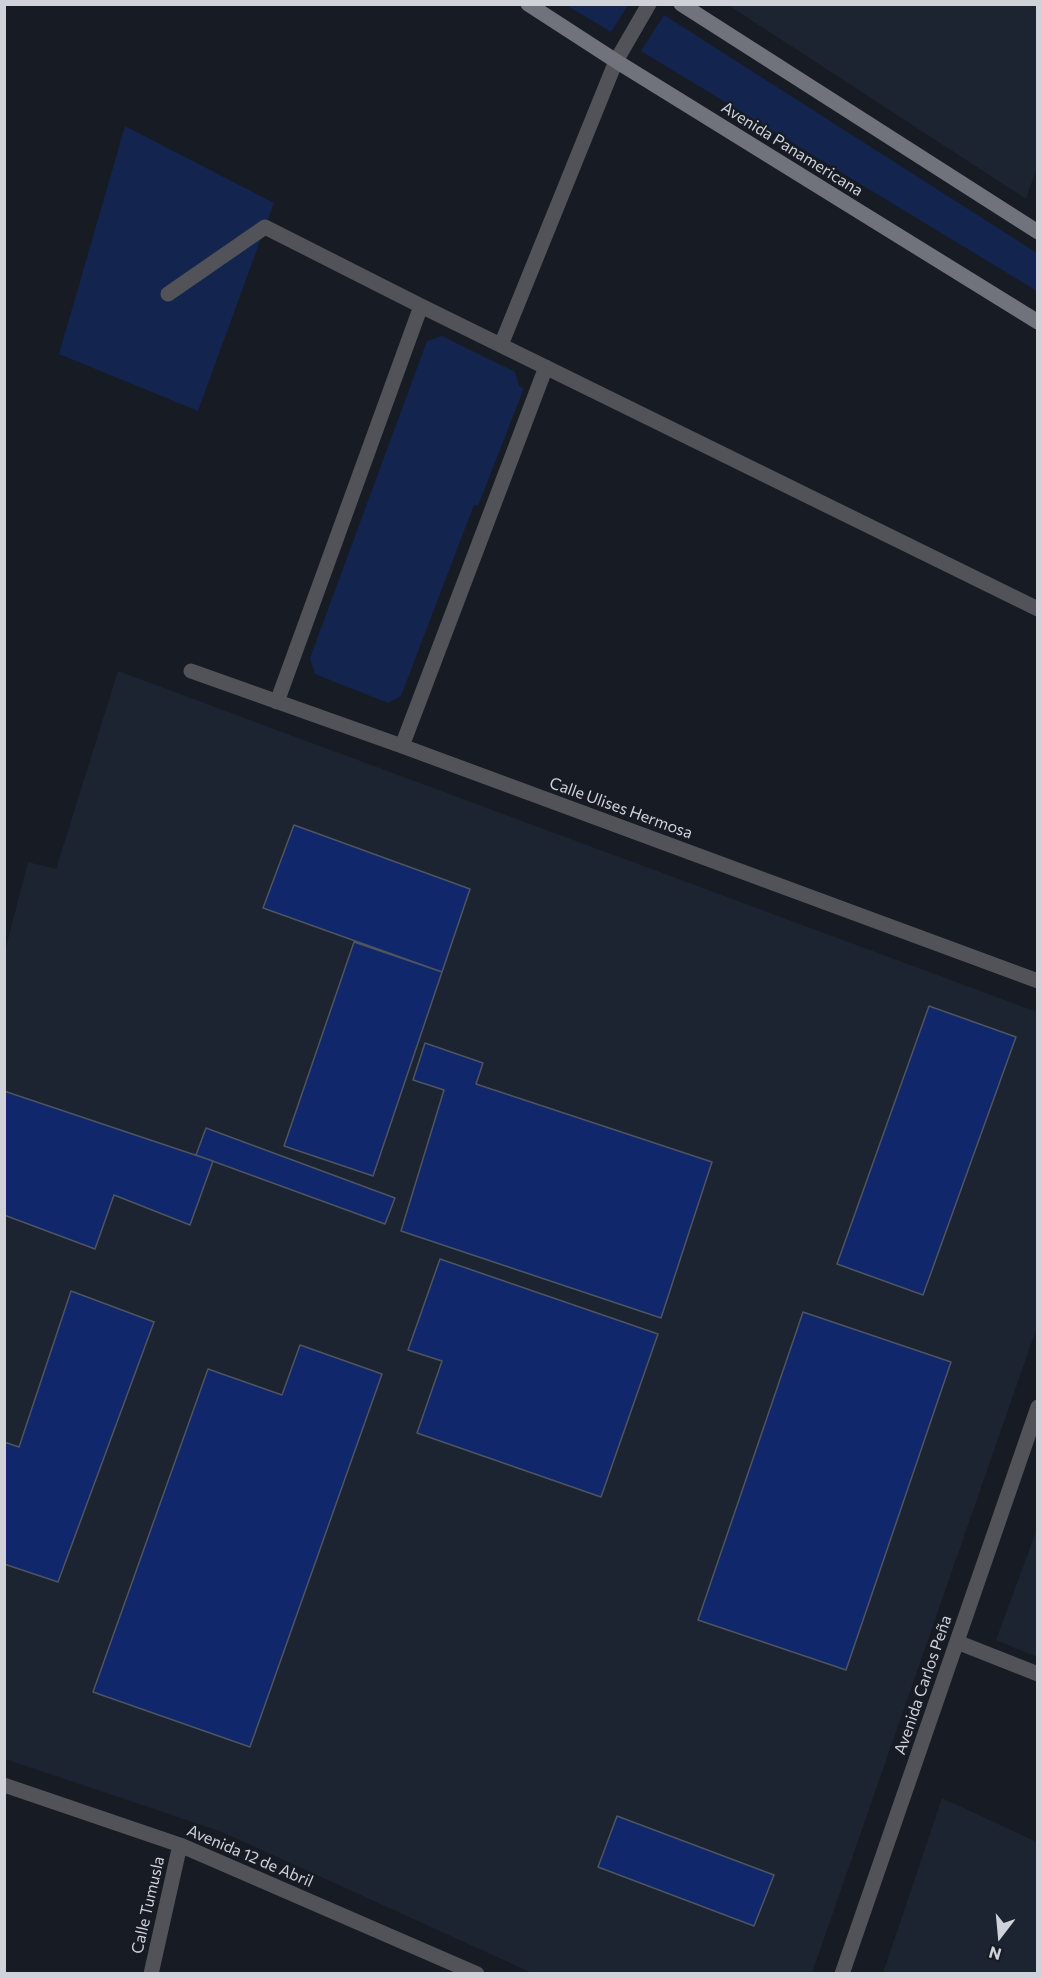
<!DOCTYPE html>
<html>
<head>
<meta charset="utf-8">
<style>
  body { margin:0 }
  #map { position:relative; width:1042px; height:1978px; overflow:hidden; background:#171b24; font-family:Commissioner,sans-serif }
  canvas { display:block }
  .frame { position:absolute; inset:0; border:6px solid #cfd2d9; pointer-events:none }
  .north { position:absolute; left:970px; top:1906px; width:60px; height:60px; -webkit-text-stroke:4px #171b24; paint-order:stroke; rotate:196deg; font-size:16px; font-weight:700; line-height:24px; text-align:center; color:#cfd2d9 }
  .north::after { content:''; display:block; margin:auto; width:21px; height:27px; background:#cfd2d9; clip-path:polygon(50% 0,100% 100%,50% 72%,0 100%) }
</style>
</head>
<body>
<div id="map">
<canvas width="1042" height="1978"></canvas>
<div class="frame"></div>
<div class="north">N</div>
</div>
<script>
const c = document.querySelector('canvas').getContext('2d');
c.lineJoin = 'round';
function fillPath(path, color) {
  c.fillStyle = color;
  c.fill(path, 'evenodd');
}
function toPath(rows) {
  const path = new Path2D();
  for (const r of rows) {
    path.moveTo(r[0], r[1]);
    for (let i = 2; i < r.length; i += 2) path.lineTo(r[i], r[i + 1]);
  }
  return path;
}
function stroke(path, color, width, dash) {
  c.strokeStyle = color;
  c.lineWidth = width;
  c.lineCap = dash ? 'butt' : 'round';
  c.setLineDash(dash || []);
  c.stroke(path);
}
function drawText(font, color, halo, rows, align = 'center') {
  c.font = font + ' Commissioner,sans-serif';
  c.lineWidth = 4.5;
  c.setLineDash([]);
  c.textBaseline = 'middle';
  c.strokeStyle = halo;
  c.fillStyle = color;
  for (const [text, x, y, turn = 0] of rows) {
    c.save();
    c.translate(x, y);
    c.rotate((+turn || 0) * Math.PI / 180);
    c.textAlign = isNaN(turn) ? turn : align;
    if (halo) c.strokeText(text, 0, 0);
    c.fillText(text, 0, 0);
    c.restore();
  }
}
const built = toPath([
  [728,5,1037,5,1037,167,1026,199],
  [118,671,1037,1012,1037,1327,812,1973,532,1973,222,1832,5,1759,5,951,28,862,56,869],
  [1037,1529,1038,1657,1037,1657,996,1640],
  [942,1798,1037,1842,1037,1973,883,1973]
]);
const green = toPath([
  [566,5,628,5,611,32],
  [664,15,1037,253,1037,291,641,51],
  [125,126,274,203,198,411,59,354],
  [442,336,515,372,519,386,524,388,478,506,474,505,401,696,388,703,315,674,310,658,427,341]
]);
const building = toPath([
  [294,825,470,889,442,972,263,908,294,825],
  [354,942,442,972,373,1176,284,1146,354,942],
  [929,1006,1016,1037,923,1295,837,1264,929,1006],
  [425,1043,483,1063,476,1084,712,1162,661,1318,401,1231,444,1090,413,1080,425,1043],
  [4,1091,213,1161,190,1225,114,1195,95,1249,4,1215,4,1091],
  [206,1128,395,1198,385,1224,196,1155,206,1128],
  [440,1259,658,1334,601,1497,417,1433,442,1361,408,1350,440,1259],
  [71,1291,154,1322,58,1582,4,1564,4,1442,19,1447,71,1291],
  [803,1312,951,1362,846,1670,698,1620,803,1312],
  [300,1345,382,1374,250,1747,93,1692,208,1369,282,1395,300,1345],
  [617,1816,774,1875,754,1926,598,1867,617,1816]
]);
const street = toPath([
  [168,294,265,227,421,306,1038,609],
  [501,345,616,61,649,4],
  [191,671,402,746,1038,981],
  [277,702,421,306],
  [402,746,546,367],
  [957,1642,1038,1674],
  [4,1785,180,1845,477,1974],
  [151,1974,180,1845],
  [842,1974,1038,1407]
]);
const secondary = toPath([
  [528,4,616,61,1038,322],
  [681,4,1038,232]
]);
const streetNames = [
  ["Avenida Panamericana",792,149,32],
  ["Calle Ulises Hermosa",621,808,20],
  ["Avenida Carlos Peña",923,1685,-71],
  ["Avenida 12 de Abril",250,1856,23],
  ["Calle Tumusla",148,1905,-77]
];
fillPath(built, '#1c2331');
fillPath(green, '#13244f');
fillPath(building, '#10286b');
stroke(building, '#4f545f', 1.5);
stroke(street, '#515358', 15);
stroke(secondary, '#70737b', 15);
drawText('16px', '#cfd2d9', '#171b24', streetNames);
</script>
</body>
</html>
